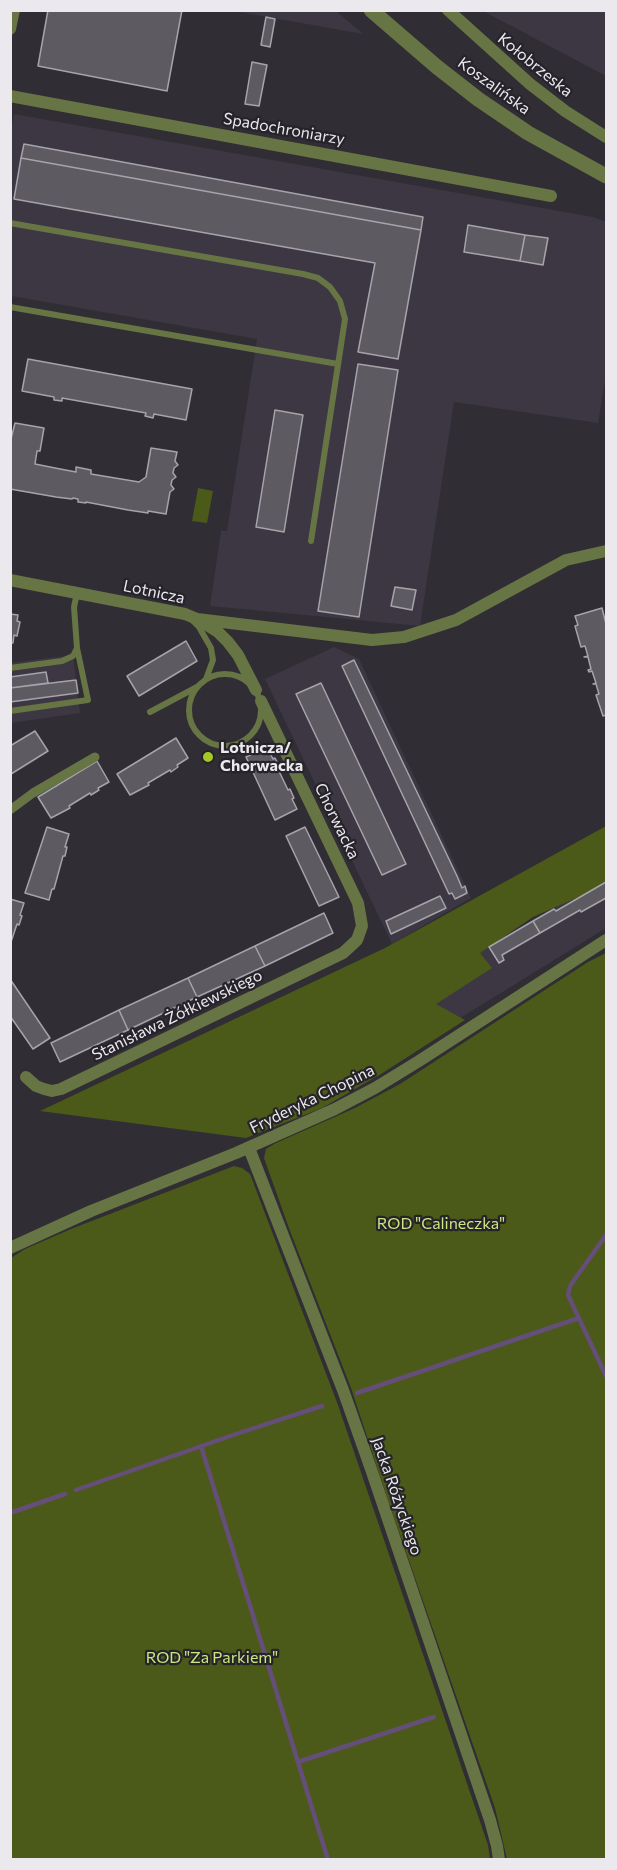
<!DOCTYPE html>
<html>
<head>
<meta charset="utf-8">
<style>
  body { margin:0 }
  #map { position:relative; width:617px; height:1870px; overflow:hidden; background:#302d34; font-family:Commissioner,sans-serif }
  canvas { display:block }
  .frame { position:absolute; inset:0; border:12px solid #ebe9ed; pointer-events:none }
</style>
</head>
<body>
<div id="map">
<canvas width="617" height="1870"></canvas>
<div class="frame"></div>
</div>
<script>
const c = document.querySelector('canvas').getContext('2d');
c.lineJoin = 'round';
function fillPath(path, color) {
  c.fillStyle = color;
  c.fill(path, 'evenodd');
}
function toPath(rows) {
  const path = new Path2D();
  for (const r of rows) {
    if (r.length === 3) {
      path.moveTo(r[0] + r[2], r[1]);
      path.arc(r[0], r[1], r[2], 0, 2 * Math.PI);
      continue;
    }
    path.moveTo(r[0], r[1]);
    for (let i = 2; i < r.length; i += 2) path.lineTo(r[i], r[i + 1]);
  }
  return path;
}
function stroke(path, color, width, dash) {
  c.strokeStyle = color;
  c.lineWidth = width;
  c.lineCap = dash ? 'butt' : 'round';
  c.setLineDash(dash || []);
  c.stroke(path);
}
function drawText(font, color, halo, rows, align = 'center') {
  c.font = font + ' Commissioner,sans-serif';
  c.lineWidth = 4.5;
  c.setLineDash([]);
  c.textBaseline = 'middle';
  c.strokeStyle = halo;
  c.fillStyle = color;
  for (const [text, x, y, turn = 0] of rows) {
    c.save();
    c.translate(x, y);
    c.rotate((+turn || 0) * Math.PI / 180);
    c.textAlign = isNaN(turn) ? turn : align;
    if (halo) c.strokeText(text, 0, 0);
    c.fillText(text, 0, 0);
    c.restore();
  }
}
const built = toPath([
  [234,11,336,11,363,34],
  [483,11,606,11,606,76],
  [14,114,593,217,606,222,606,375,598,423,454,402,420,626,210,606,221,531,227,531,257,339,11,296,10,135],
  [334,647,359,659,471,898,392,944,265,679],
  [73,655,80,713,11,723,10,663],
  [606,878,606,928,449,1025,428,995,447,971]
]);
const green = toPath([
  [198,488,213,491,207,523,192,521],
  [606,826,606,885,533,917,480,953,492,968,436,1004,465,1020,381,1074,322,1108,246,1138,40,1111,385,948],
  [606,953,606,1859,507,1859,495,1808,389,1503,351,1388,290,1231,264,1158,266,1149,276,1143,355,1108,400,1084,588,962],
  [234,1166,242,1168,250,1174,338,1405,488,1845,490,1859,11,1859,11,1258,25,1249,71,1229]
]);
const stream = toPath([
  [606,1235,570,1286,568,1295,606,1376],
  [357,1393,579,1318],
  [201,1446,328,1860],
  [76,1490,236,1434,322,1406],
  [10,1513,65,1494],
  [298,1762,434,1717]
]);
const building = toPath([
  [48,10,182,10,167,91,38,66,48,10],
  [266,17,275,19,270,47,261,45,266,17],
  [252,62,267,65,259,106,245,104,252,62],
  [24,144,423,217,421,230,21,158,24,144],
  [21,158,421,230,398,359,358,352,375,263,14,199,21,158],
  [468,225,525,235,520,261,464,252,468,225],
  [525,235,548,238,543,265,520,261,525,235],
  [28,359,192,389,186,420,154,414,153,418,145,416,146,413,62,398,62,401,54,400,54,397,22,391,28,359],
  [358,364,398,370,359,617,318,611,358,364],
  [275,410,303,415,284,532,256,527,275,410],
  [15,423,44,428,40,451,37,451,35,464,55,468,76,472,76,467,91,470,91,474,139,482,146,477,151,448,177,452,175,461,178,465,174,468,173,473,176,477,172,480,171,485,174,489,170,492,166,514,148,511,148,513,128,510,86,502,86,503,78,502,78,499,73,498,72,499,56,497,10,489,10,443,15,423],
  [395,587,416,590,412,610,391,606,395,587],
  [602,608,606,624,606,718,606,715,603,716,596,695,599,694,596,684,593,684,596,683,592,671,589,672,588,670,591,669,588,657,584,657,588,656,585,646,581,647,575,626,578,625,575,616,602,608],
  [10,614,18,615,17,621,20,622,17,636,14,635,13,643,10,643,10,614],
  [186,641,197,661,139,696,127,676,186,641],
  [354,660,457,876,462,888,465,886,467,893,455,899,452,893,449,894,342,666,354,660],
  [46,672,48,683,10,688,10,677,46,672],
  [76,680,78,693,10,702,10,688,76,680],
  [321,683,406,864,382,875,296,694,321,683],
  [35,731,48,751,11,774,10,746,35,731],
  [176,738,188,758,177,765,178,767,171,772,170,770,148,783,149,785,130,795,117,774,176,738],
  [267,747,273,759,275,758,279,766,277,767,288,790,290,789,294,798,292,799,297,809,275,820,246,757,267,747],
  [97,761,109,782,98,788,99,790,91,795,90,793,69,806,70,808,51,818,38,797,97,761],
  [47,827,69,834,65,847,67,847,65,856,63,856,54,889,52,889,49,900,25,893,47,827],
  [305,827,339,897,319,906,286,836,305,827],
  [606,882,606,898,581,912,580,910,540,933,533,921,554,909,556,911,606,882],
  [440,896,446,908,391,934,386,921,440,896],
  [10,899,24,903,20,915,22,916,19,925,17,924,10,945,10,899],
  [324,913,333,933,265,966,255,946,324,913],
  [533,921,540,933,502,955,504,960,499,963,489,947,533,921],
  [255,946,265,966,197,997,188,978,255,946],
  [188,978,197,997,128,1030,119,1010,188,978],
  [10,979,50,1038,33,1049,10,1016,10,979],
  [119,1010,128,1030,60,1062,51,1043,119,1010]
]);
const service = toPath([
  [10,223,303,274,318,278,330,287,340,301,345,319,311,541],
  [10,307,338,364],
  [193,621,199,627,211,648,213,660,206,679],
  [10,668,62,661,73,656,77,648,74,607,77,593],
  [225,710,36],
  [10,711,88,700,77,648],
  [150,712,197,687]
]);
const pedestrian = toPath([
  [10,810,33,793,95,757]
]);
const minor = toPath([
  [448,10,530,84,565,111,606,137],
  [10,29,14,10],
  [10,96,551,196],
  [10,580,185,614,197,619,218,632,228,642,238,655,256,690],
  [197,619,372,640,404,637,456,620,566,560,606,551],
  [26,1077,36,1086,44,1089,52,1091,61,1089,343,953,357,940,362,926,358,903,261,701],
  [249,1148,343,1390,371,1469,490,1820,497,1846,499,1860],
  [10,1248,91,1211,236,1153,335,1109,375,1088,419,1061,606,940]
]);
const tertiary = toPath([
  [371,10,437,67,478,99,528,133,606,176]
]);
const markers = [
  [208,757,6,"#a5c822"]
];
const streetNames = [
  ["Kołobrzeska",535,65,39],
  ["Koszalińska",494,86,36],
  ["Spadochroniarzy",284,129,10],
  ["Lotnicza",154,592,12],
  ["Chorwacka",337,821,64],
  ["Stanisława Żółkiewskiego",177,1015,-26],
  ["Fryderyka Chopina",312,1099,-26],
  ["Jacka Różyckiego",397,1496,71]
];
const poiNames = [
  ["Lotnicza/",220,748],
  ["Chorwacka",220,766]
];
const parkNames = [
  ["ROD \"Calineczka\"",441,1224],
  ["ROD \"Za Parkiem\"",212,1658]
];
fillPath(built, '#3c3742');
fillPath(green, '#4b5a18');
stroke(stream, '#654e77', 4.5);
fillPath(building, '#5d5a61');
stroke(building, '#a6a3ab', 1.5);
stroke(service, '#677444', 6);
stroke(pedestrian, '#677444', 9);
stroke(minor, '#677444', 12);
stroke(tertiary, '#677444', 15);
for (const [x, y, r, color] of markers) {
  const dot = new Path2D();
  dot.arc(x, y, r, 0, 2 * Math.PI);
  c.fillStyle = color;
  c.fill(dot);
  stroke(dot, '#26242a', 2);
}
drawText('16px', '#ebe9ed', '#26242a', streetNames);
drawText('bold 16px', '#ebe9ed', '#26242a', poiNames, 'left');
drawText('16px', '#cbe782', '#26242a', parkNames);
</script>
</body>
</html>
